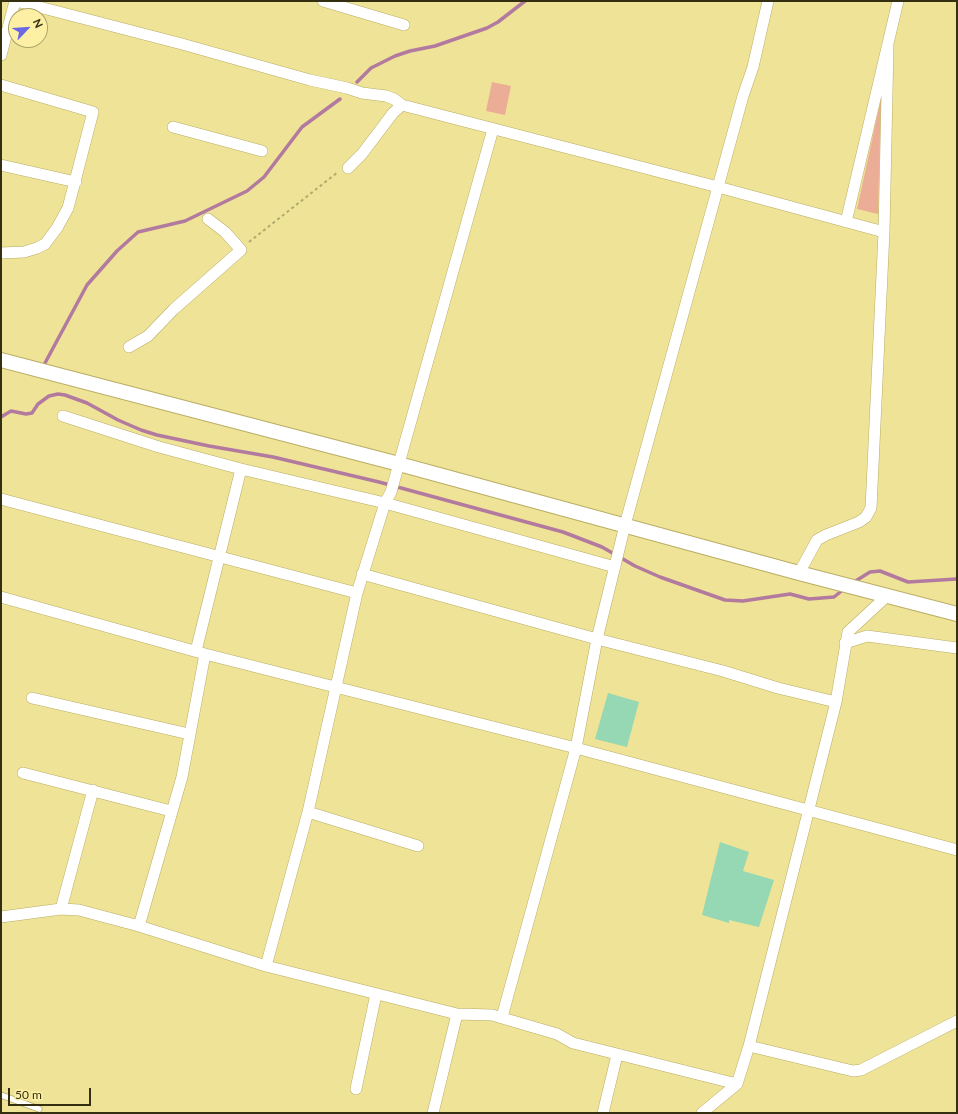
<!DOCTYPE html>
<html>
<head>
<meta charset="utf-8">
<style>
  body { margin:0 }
  #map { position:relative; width:958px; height:1114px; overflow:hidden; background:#efe398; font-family:Lato,sans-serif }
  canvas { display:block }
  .frame { position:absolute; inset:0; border:2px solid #342f10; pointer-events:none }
  .north { position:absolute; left:8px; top:8px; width:40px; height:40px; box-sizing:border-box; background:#fdf0a5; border:1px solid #ada369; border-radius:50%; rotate:65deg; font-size:11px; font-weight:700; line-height:16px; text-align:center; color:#342f10 }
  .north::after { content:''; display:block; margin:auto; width:14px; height:18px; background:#6a69e3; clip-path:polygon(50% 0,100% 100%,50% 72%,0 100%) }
  .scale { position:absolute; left:8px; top:1088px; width:83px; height:18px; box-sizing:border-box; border:2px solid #342f10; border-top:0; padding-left:5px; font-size:12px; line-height:14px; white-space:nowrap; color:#342f10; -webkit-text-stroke:3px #fdf0a5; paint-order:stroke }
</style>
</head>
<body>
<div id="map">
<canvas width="958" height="1114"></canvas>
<div class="frame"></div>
<div class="north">N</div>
<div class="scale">50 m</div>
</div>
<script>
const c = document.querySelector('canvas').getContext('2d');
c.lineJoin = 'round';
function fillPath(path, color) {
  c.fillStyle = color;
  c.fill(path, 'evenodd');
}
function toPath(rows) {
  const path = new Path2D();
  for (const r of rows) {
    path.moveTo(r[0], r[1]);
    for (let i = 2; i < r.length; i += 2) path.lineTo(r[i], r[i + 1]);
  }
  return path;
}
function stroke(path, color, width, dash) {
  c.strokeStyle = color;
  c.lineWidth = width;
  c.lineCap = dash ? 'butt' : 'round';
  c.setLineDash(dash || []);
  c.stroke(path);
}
const green = toPath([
  [492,82,511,86,505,115,486,111],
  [881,99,878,214,857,209]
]);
const stream = toPath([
  [357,82,371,68,395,56,410,51,435,46,487,28,498,22,525,1],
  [45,363,87,285,117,251,138,232,185,221,247,191,264,177,302,127,340,99],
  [1,417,11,411,26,414,32,413,38,404,49,396,58,394,65,395,87,403,118,420,141,430,157,435,209,446,273,457,379,482,563,532,602,547,635,566,660,577,725,600,743,601,790,594,809,599,834,597,844,589],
  [854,582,870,572,880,571,908,582,957,579]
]);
const building = toPath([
  [608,693,639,702,627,747,595,739],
  [720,842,749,852,743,871,774,880,759,927,729,920,729,923,702,915]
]);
const path = toPath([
  [249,242,338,172]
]);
const service = toPath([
  [1,1095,39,1109]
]);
const minor = toPath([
  [16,1,182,44,310,80,347,88,362,93,386,96,394,99,402,105,718,187,884,232],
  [323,1,404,25],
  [1,55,15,1],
  [1,85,93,112,68,208,57,228,45,244,37,248,24,252,1,253],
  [173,127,262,151],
  [1,165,76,182],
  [348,168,362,154,393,113,402,105],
  [846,222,898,1],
  [129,347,148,336,174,309,241,250,225,232,208,219],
  [63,416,159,447,241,469,385,503,615,567],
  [1,499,357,593],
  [799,573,817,540,826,535,859,522,866,517,871,508,884,232,888,46],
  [362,574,597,639,723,671,778,688,836,702],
  [1,597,205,654,576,748,957,850],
  [845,643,867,636,957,648],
  [196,651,241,469],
  [32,698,189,734],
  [23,773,171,811],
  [308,812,418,846],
  [61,909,93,790],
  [1,917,61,909,79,910,139,926,266,966,457,1014,492,1015,557,1034,573,1043,737,1084,749,1046,836,702,848,632,888,595],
  [139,926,182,777,205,654],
  [266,966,308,812,357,593,385,503,391,492,493,129],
  [502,1017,576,748,597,639,625,525,743,96,753,67,768,1],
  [749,1046,853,1071,861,1070,957,1021],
  [356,1089,376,994],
  [433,1113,457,1014],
  [603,1113,617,1055],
  [702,1113,737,1084]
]);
const tertiary = toPath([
  [1,360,399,464,799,573,957,614]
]);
fillPath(green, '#ecad97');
stroke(stream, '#b27a9f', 3.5);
fillPath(building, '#95d8b3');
stroke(service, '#b9ad64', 7);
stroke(minor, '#b9ad64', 12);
stroke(tertiary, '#b9ad64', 16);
stroke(path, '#b3a96c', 2, [3, 3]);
stroke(service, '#fff', 5.5);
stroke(minor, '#fff', 11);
stroke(tertiary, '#fff', 14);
</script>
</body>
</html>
